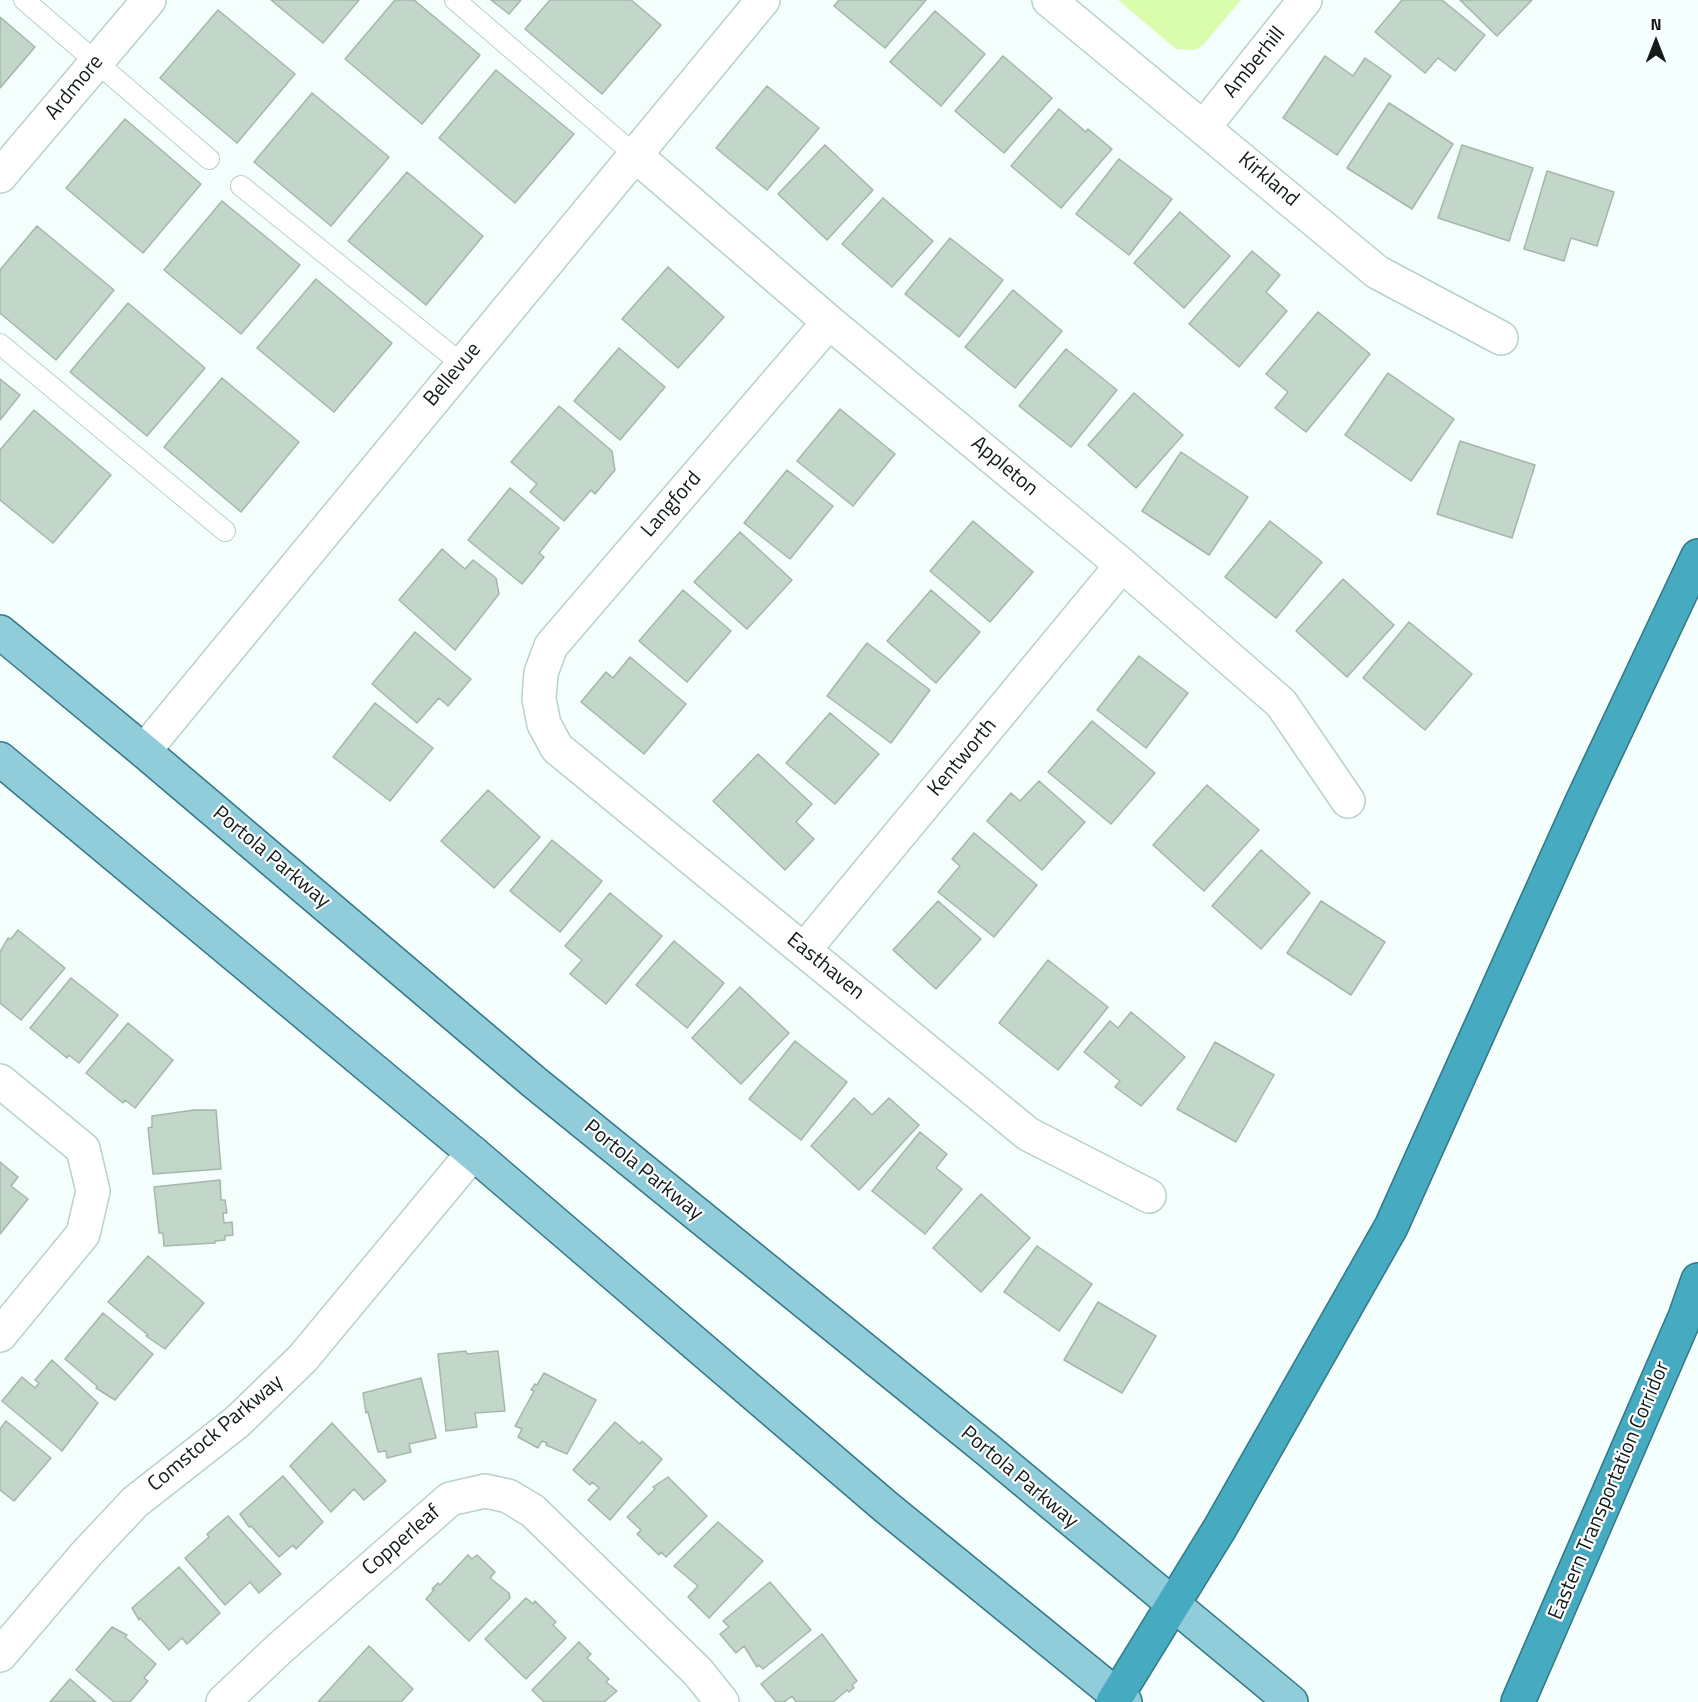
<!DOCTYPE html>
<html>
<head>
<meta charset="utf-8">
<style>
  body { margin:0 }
  #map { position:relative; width:1698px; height:1702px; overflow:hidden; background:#f4fefd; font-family:"Titillium Web",sans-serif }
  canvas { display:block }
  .north { position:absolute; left:1626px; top:12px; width:60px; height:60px; -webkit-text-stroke:4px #fff; paint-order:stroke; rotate:0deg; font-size:16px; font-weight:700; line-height:24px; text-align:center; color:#111b19 }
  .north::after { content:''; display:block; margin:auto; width:21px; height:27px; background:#111b19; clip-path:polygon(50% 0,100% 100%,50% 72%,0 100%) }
</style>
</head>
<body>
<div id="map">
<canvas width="1698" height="1702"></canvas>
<div class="north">N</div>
</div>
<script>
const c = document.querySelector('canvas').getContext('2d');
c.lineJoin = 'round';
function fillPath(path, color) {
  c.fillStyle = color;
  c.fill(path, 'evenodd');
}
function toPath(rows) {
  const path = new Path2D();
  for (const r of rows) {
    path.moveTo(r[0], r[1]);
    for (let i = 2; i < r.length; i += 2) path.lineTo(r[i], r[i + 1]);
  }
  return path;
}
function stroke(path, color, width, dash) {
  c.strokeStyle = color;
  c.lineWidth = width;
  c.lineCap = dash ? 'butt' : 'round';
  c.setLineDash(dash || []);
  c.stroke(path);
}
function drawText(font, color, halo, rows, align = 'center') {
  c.font = font + ' "Titillium Web",sans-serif';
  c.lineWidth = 4.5;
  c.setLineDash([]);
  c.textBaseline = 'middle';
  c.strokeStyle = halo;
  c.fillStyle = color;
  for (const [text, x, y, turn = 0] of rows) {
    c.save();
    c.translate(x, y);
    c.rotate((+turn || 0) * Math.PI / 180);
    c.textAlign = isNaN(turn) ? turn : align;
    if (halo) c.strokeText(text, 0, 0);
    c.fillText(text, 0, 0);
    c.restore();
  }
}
const green = toPath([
  [1118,0,1241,0,1204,44,1195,50,1176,49]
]);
const building = toPath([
  [271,0,359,0,323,43,271,0],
  [395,0,414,0,480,55,422,124,345,59,395,0],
  [491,0,521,0,509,14,491,0],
  [550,0,631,0,661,25,602,94,525,29,550,0],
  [839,0,926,0,885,48,834,6,839,0],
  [1402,0,1442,0,1485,35,1455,71,1438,58,1425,73,1375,32,1402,0],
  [1460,0,1532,0,1497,36,1460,0],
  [218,10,295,74,237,143,160,78,218,10],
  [935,11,985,54,941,106,890,62,935,11],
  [0,17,35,47,0,88,0,17],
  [1003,56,1052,98,1004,153,955,111,1003,56],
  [1325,56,1353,76,1365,58,1391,76,1337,155,1283,118,1325,56],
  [496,70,574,134,515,203,439,138,496,70],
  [767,86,819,128,767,190,716,148,767,86],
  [312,93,389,157,331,226,254,162,312,93],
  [1389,103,1453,144,1412,209,1347,168,1389,103],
  [1059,109,1086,132,1088,129,1112,149,1061,208,1011,166,1059,109],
  [125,119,201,184,143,253,66,188,125,119],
  [825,145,873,190,827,240,778,194,825,145],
  [1462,145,1533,168,1509,241,1438,218,1462,145],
  [1119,159,1172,199,1129,255,1076,214,1119,159],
  [1547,171,1614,192,1597,246,1571,238,1564,261,1524,249,1547,171],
  [407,172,483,236,426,305,348,241,407,172],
  [883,198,933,241,892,287,842,244,883,198],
  [222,201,300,265,241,334,164,270,222,201],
  [1180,212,1230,256,1184,308,1134,263,1180,212],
  [37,226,114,290,56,360,0,313,0,270,37,226],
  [950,238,1003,280,959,337,905,294,950,238],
  [1252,251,1280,275,1266,292,1287,311,1239,367,1189,324,1252,251],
  [668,267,724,317,678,368,622,319,668,267],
  [316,279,392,343,334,412,257,348,316,279],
  [1013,290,1062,331,1015,388,965,347,1013,290],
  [128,303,205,368,147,436,70,372,128,303],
  [1318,312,1370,354,1306,432,1275,408,1288,392,1266,374,1318,312],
  [619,348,665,387,620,440,574,401,619,348],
  [1066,349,1117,390,1071,447,1019,406,1066,349],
  [1388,373,1454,419,1411,481,1345,435,1388,373],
  [222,378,299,442,241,512,164,447,222,378],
  [0,379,20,395,0,420,0,379],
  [1134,393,1183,435,1136,488,1088,445,1134,393],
  [559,406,612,451,615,470,595,494,591,490,564,521,530,492,537,484,511,462,559,406],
  [840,409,895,454,853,506,797,461,840,409],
  [34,410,111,475,53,543,0,500,0,450,34,410],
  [1460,441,1535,465,1512,538,1437,514,1460,441],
  [1181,452,1248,497,1209,555,1142,511,1181,452],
  [787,470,833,506,790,559,744,523,787,470],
  [510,488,559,528,539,553,544,557,522,584,468,540,510,488],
  [973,521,1033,572,990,622,930,571,973,521],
  [1270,521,1322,562,1276,618,1225,577,1270,521],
  [740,532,792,580,747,629,694,582,740,532],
  [442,549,465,569,473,560,496,578,499,594,455,650,399,600,442,549],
  [1343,579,1394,625,1347,677,1296,631,1343,579],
  [683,590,731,631,687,682,639,641,683,590],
  [931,590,980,632,936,683,887,641,931,590],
  [1409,622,1472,674,1425,730,1363,678,1409,622],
  [415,632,471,679,448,706,439,698,417,723,372,684,415,632],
  [867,643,930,690,891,743,827,696,867,643],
  [1139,656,1188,693,1146,748,1097,710,1139,656],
  [630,657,686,704,644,754,581,702,606,672,613,678,630,657],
  [375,703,433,748,390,801,333,757,375,703],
  [830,713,879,754,835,804,786,763,830,713],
  [1092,721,1155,773,1111,824,1048,772,1092,721],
  [758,754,812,804,796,822,814,839,785,870,713,801,758,754],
  [1039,781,1085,822,1042,870,987,821,1011,793,1020,801,1039,781],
  [1207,785,1259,830,1204,891,1153,845,1207,785],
  [488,790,540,837,494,888,441,841,488,790],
  [974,833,1037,885,994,937,938,892,960,866,952,859,974,833],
  [552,840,602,881,560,932,510,891,552,840],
  [1261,850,1310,893,1261,949,1212,906,1261,850],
  [610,893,662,936,606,1004,570,974,582,960,565,946,610,893],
  [938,901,981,939,936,989,893,950,938,901],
  [1321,901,1385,942,1351,995,1287,953,1321,901],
  [18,930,65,968,21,1020,0,1003,0,952,8,938,11,939,18,930],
  [674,941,724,983,687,1028,636,985,674,941],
  [1048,960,1108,1007,1058,1070,999,1023,1048,960],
  [71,978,118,1015,79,1063,69,1055,67,1058,30,1028,71,978],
  [740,987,789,1033,741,1084,692,1038,740,987],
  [1131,1012,1185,1057,1141,1106,1115,1087,1120,1081,1084,1052,1110,1021,1118,1028,1131,1012],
  [128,1023,173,1060,135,1108,125,1100,123,1103,86,1073,128,1023],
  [795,1041,847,1082,801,1140,749,1099,795,1041],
  [1215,1042,1274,1075,1236,1142,1177,1109,1215,1042],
  [854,1098,872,1115,889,1098,919,1125,859,1190,811,1146,854,1098],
  [194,1110,216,1110,221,1169,153,1174,148,1128,152,1127,152,1116,194,1110],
  [920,1132,947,1154,936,1168,962,1189,925,1234,872,1191,920,1132],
  [0,1162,18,1177,11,1186,28,1199,0,1234,0,1162],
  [220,1180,221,1200,225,1200,227,1213,223,1213,224,1223,232,1222,233,1235,225,1236,225,1240,215,1241,215,1243,164,1246,163,1233,159,1233,154,1187,220,1180],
  [981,1194,1030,1238,981,1292,933,1248,981,1194],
  [1037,1246,1092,1284,1059,1331,1004,1292,1037,1246],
  [148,1256,204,1303,165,1349,146,1336,148,1335,108,1302,148,1256],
  [1098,1302,1156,1336,1122,1393,1064,1360,1098,1302],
  [103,1313,153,1354,115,1400,96,1388,97,1386,65,1359,103,1313],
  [466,1351,467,1354,498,1351,505,1411,475,1413,477,1427,446,1431,438,1354,466,1351],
  [52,1360,98,1403,62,1451,2,1401,22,1377,35,1388,39,1383,35,1380,52,1360],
  [544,1373,596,1400,567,1454,546,1445,547,1443,542,1441,538,1448,518,1437,522,1429,515,1426,534,1391,531,1390,535,1384,537,1385,544,1373],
  [421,1378,436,1438,409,1444,411,1452,387,1458,386,1451,378,1452,368,1412,366,1413,363,1393,421,1378],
  [6,1421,51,1458,14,1501,0,1490,0,1429,6,1421],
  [615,1422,640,1444,642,1441,662,1459,610,1520,588,1500,599,1488,592,1482,590,1485,573,1470,615,1422],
  [332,1423,386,1481,364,1500,354,1489,331,1512,290,1466,332,1423],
  [283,1476,323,1522,296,1549,293,1545,279,1557,251,1526,249,1527,240,1514,283,1476],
  [668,1477,707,1516,666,1557,661,1552,659,1555,637,1534,641,1530,627,1517,655,1489,653,1487,668,1477],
  [228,1516,281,1574,259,1593,250,1582,225,1605,185,1558,209,1537,207,1534,228,1516],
  [718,1522,763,1561,709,1618,688,1597,698,1586,674,1566,718,1522],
  [468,1555,472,1559,477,1555,495,1572,490,1578,509,1593,510,1598,469,1641,426,1599,434,1590,432,1589,438,1583,440,1585,468,1555],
  [179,1567,220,1613,187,1644,182,1638,169,1650,140,1618,139,1620,132,1608,179,1567],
  [770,1582,811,1630,763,1669,759,1665,757,1667,744,1646,736,1653,720,1634,729,1627,723,1621,770,1582],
  [526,1598,533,1604,535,1601,556,1622,553,1625,566,1638,526,1679,485,1639,526,1598],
  [112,1627,127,1635,125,1637,156,1664,144,1678,148,1681,130,1702,114,1702,76,1670,112,1627],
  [822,1634,857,1681,852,1685,854,1688,849,1692,847,1690,833,1702,796,1702,792,1696,784,1702,776,1702,761,1684,822,1634],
  [579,1642,591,1654,587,1658,609,1679,606,1682,617,1691,604,1702,544,1702,532,1690,579,1642],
  [369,1646,413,1689,401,1702,318,1702,369,1646],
  [70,1679,96,1702,50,1702,70,1679]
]);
const service = toPath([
  [24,0,209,159],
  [455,0,635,155],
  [241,186,462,364],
  [0,344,225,531]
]);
const minor = toPath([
  [1049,0,1377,272,1501,338],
  [1204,127,1305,0],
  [635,155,829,322,1122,565,1281,703,1348,801],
  [0,176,149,0],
  [829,322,551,646,541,673,539,699,544,724,557,748,1028,1134,1149,1196],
  [144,751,763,0],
  [804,950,1122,565],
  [0,1081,83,1149,93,1191,83,1234,0,1335],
  [0,1655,87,1553,135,1502,237,1422,303,1358,473,1153],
  [223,1702,280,1648,450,1499,485,1491,508,1496,533,1511,698,1672,722,1702]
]);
const primary = toPath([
  [0,632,144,751,534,1082,989,1451,1291,1702],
  [0,759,473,1153,886,1507,1125,1702]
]);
const motorway = toPath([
  [1113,1702,1220,1528,1391,1227,1581,804,1698,556],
  [1518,1702,1685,1317,1698,1280]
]);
const streetNames = [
  ["Amberhill",1255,63,-51],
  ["Ardmore",75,88,-50],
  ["Kirkland",1268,180,40],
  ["Bellevue",453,375,-50],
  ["Appleton",1004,467,40],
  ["Langford",672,505,-49],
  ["Kentworth",963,758,-50],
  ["Portola Parkway",271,858,40],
  ["Easthaven",825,967,39],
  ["Portola Parkway",643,1171,39],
  ["Comstock Parkway",216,1434,-40],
  ["Portola Parkway",1019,1478,40],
  ["Eastern Transportation Corridor",1610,1491,-67],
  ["Copperleaf",402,1541,-41]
];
fillPath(green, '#dafcad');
fillPath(building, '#c2d7c9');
stroke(building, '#a4b7aa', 1.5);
stroke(service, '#b7d1cd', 22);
stroke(minor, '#b7d1cd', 36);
stroke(primary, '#337886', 36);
stroke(motorway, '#337886', 36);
stroke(service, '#fff', 20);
stroke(minor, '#fff', 33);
stroke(primary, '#90ccda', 33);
stroke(motorway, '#46aac1', 33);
drawText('21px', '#111b19', '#fff', streetNames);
</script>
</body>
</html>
